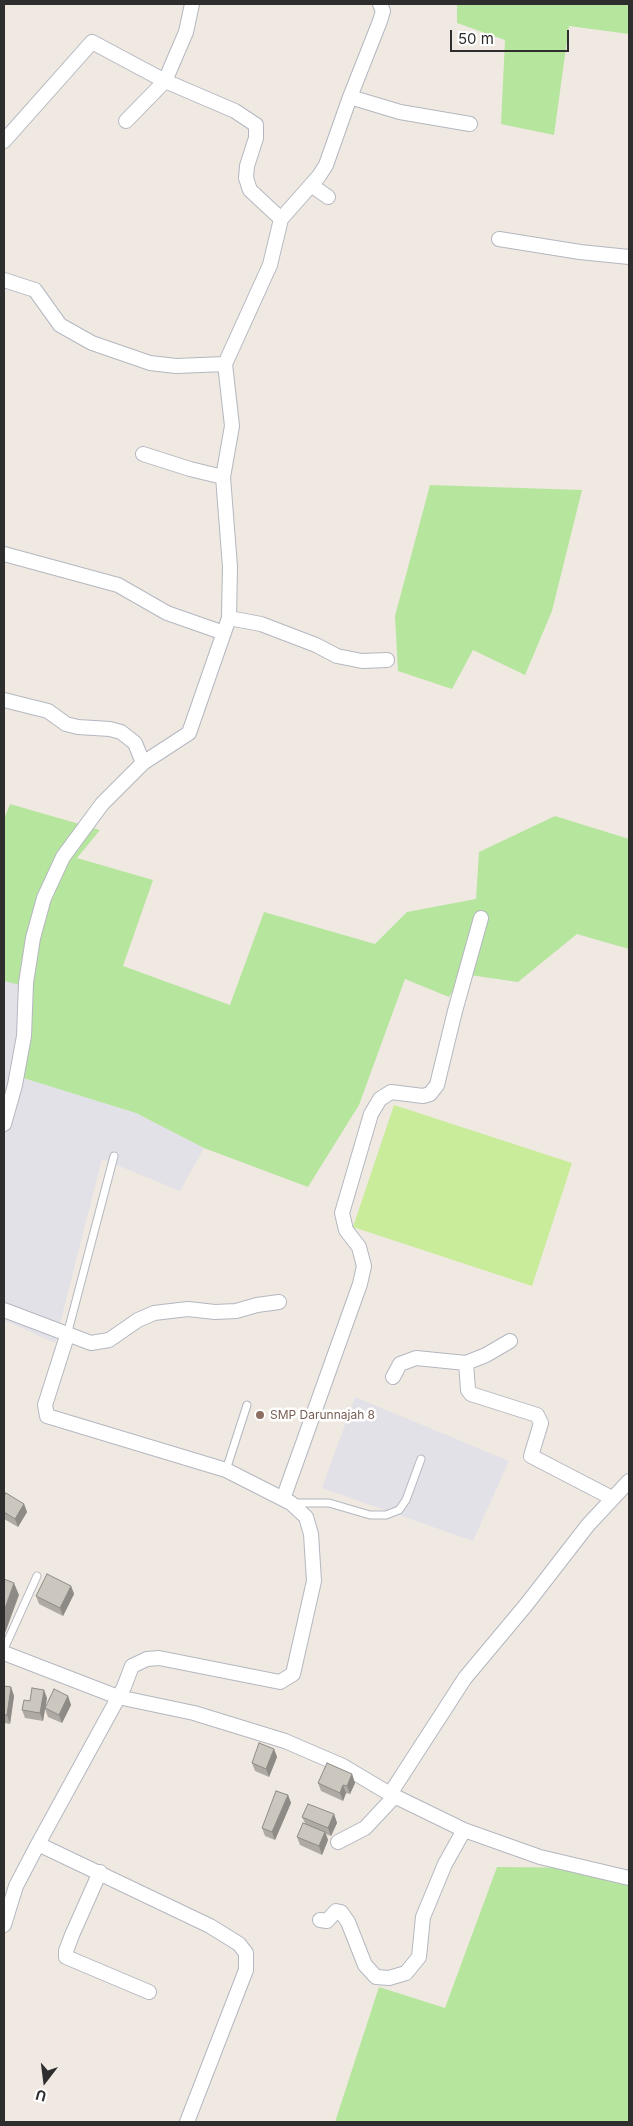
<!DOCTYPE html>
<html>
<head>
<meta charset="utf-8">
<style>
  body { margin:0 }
  #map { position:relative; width:633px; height:2126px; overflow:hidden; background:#efe9e1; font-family:Inter,sans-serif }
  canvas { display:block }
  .frame { position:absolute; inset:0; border:5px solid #2e2e2e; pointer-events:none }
  .north { position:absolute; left:20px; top:2056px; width:50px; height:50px; -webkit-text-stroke:4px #fff; paint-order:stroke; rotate:195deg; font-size:14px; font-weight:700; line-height:20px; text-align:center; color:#2e2e2e }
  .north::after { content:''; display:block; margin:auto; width:18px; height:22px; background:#2e2e2e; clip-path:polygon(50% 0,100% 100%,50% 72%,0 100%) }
  .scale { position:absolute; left:450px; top:30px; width:119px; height:22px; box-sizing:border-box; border:2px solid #2e2e2e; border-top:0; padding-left:6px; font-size:15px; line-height:18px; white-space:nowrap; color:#2e2e2e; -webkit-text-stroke:4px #fff; paint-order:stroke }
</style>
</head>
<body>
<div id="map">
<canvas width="633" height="2126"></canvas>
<div class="frame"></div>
<div class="north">U</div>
<div class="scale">50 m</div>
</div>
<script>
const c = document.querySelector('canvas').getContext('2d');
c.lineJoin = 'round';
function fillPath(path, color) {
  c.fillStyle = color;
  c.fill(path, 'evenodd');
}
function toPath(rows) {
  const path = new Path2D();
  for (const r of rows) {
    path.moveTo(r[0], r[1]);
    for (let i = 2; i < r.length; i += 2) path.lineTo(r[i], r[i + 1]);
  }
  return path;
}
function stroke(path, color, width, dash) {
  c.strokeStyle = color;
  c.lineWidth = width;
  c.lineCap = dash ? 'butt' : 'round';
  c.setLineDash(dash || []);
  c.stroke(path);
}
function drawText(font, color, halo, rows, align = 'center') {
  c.font = font + ' Inter,sans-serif';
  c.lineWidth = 5;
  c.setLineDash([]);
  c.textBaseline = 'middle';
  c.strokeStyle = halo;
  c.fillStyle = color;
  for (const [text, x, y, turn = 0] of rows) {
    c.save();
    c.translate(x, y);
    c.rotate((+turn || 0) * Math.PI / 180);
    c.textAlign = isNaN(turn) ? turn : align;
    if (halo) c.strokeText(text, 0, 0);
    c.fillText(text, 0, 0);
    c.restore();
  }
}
const industrial = toPath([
  [4,981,20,984,20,1077,136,1113,204,1148,180,1191,102,1159,55,1343,4,1320],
  [355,1397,509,1461,473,1541,322,1488]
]);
const green = toPath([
  [457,4,629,4,629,34,569,26,554,135,501,124,505,40,457,23],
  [430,485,582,490,552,611,525,675,473,650,452,689,398,671,395,616],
  [10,804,100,830,77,858,153,880,123,966,230,1005,264,912,375,944,407,912,476,899,479,852,555,816,629,839,629,949,577,934,518,982,463,974,449,997,405,979,359,1105,308,1187,204,1148,136,1113,20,1077,20,985,4,981,4,819],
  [497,1867,610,1868,629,1875,629,2122,335,2122,379,1987,445,2008]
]);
const pitch = toPath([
  [394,1105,572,1163,532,1286,353,1227]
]);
const service = toPath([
  [67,1335,114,1156],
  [226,1470,247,1405],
  [293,1503,329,1503,370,1515,386,1515,399,1510,406,1500,421,1459],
  [4,1649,37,1576]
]);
const minor = toPath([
  [350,97,400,112,470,124],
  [4,141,92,42,165,81,126,121],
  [311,185,328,197],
  [281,219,319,176,326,165,350,97,380,21,383,11,380,4],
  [499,239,580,252,629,257],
  [4,280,35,290,60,325,92,343,150,363,176,366,225,364],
  [143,454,190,469,223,477],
  [4,554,118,585,167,613,224,633],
  [229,618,261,624,316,645,337,656,362,661,387,660],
  [4,700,48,711,66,724,78,727,110,729,121,732,135,743,143,763],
  [4,1124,15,1085,24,1036,26,983,33,938,44,898,63,857,102,804,143,763,189,733,229,618,230,567,223,477,232,426,225,364,270,265,281,219,250,190,246,178,247,166,256,138,256,125,235,111,165,81,186,32,192,4],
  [4,1310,91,1343,109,1340,138,1320,154,1313,188,1309,215,1312,236,1311,257,1305,279,1302],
  [67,1336,45,1405,47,1416,226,1470,291,1503,306,1517,311,1534,314,1581,293,1674,280,1682,159,1658,147,1659,132,1666,124,1687,38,1844,210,1926,239,1944,246,1953,246,1970,187,2122],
  [510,1341,486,1355,466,1363,468,1390,471,1394,537,1415,541,1423,531,1456,612,1498],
  [393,1377,400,1364,416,1358,466,1363],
  [283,1499,360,1284,364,1266,359,1247,346,1230,342,1213,371,1114,380,1099,391,1092,423,1096,430,1094,437,1085,455,1011,481,918],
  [4,1653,118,1697,194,1713,285,1741,343,1766,390,1794,464,1830,540,1857,629,1878],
  [390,1794,465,1678,526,1605,588,1525,629,1481],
  [338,1842,365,1828,395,1796],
  [100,1872,72,1935,66,1951,66,1957,149,1992],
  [320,1920,327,1921,336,1911,341,1912,348,1922,365,1965,376,1977,389,1978,406,1973,419,1957,423,1917,445,1864,464,1830],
  [4,1925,16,1886,38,1844]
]);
const wall = toPath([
  [4,1496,24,1504,27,1512,18,1527,4,1519],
  [71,1586,74,1594,63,1616,39,1604,36,1596],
  [4,1686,11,1687,14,1696,10,1724,4,1723],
  [68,1696,71,1705,62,1723,48,1717,45,1709,43,1721,25,1718,22,1710,30,1701,47,1698,45,1707],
  [274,1749,277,1757,269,1777,255,1771,252,1763],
  [352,1774,355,1783,350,1794,346,1793,343,1801,321,1791,318,1783],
  [288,1795,291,1803,275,1840,265,1836,262,1828],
  [334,1814,337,1823,331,1836,326,1834,328,1840,322,1855,300,1845,297,1837,305,1823,302,1817]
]);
const shadedWall = toPath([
  [24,1504,27,1512,18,1527,15,1519],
  [14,1583,19,1595,4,1636,4,1611],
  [71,1586,74,1594,63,1616,60,1608],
  [11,1687,14,1696,10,1724,7,1715],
  [44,1690,47,1698,43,1721,40,1713],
  [68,1696,71,1705,62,1723,59,1715],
  [274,1749,277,1757,269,1777,266,1769],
  [352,1774,355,1783,350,1794,347,1786],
  [343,1785,346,1793,343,1801,340,1793],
  [288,1795,291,1803,275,1840,272,1832],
  [334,1814,337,1823,331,1836,328,1828],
  [325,1832,328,1840,322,1855,319,1846]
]);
const building = toPath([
  [6,1493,24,1504,15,1519,4,1512,4,1496,6,1493],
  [47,1574,71,1586,60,1608,36,1596,47,1574],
  [4,1579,14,1583,4,1611,4,1579],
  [4,1686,11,1687,7,1715,4,1715,4,1686],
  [32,1688,44,1690,40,1713,22,1710,24,1700,30,1701,32,1688],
  [54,1689,68,1696,59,1715,45,1708,54,1689],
  [259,1743,274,1749,266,1769,252,1763,259,1743],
  [327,1763,352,1774,347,1786,343,1785,340,1793,318,1783,327,1763],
  [276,1791,288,1795,272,1832,262,1828,276,1791],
  [308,1804,334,1814,328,1828,302,1817,308,1804],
  [303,1823,325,1832,319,1846,297,1837,303,1823]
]);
const markers = [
  [260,1415,5,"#8d6e63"]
];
const educationNames = [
  ["SMP Darunnajah 8",270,1415]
];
fillPath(industrial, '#e3e1e8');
fillPath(green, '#b6e59e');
fillPath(pitch, '#c9ec9a');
stroke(service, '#b4b7c1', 9);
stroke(minor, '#b4b7c1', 16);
stroke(service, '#fff', 7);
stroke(minor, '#fff', 14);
fillPath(wall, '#afaba4');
fillPath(shadedWall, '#8e8b86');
fillPath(building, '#cbc7bf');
stroke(building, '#8e8b86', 1);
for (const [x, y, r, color] of markers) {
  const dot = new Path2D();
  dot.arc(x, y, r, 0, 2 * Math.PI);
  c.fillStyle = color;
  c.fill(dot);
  stroke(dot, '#fff', 2);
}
drawText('12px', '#785e54', '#fff', educationNames, 'left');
</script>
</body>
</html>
